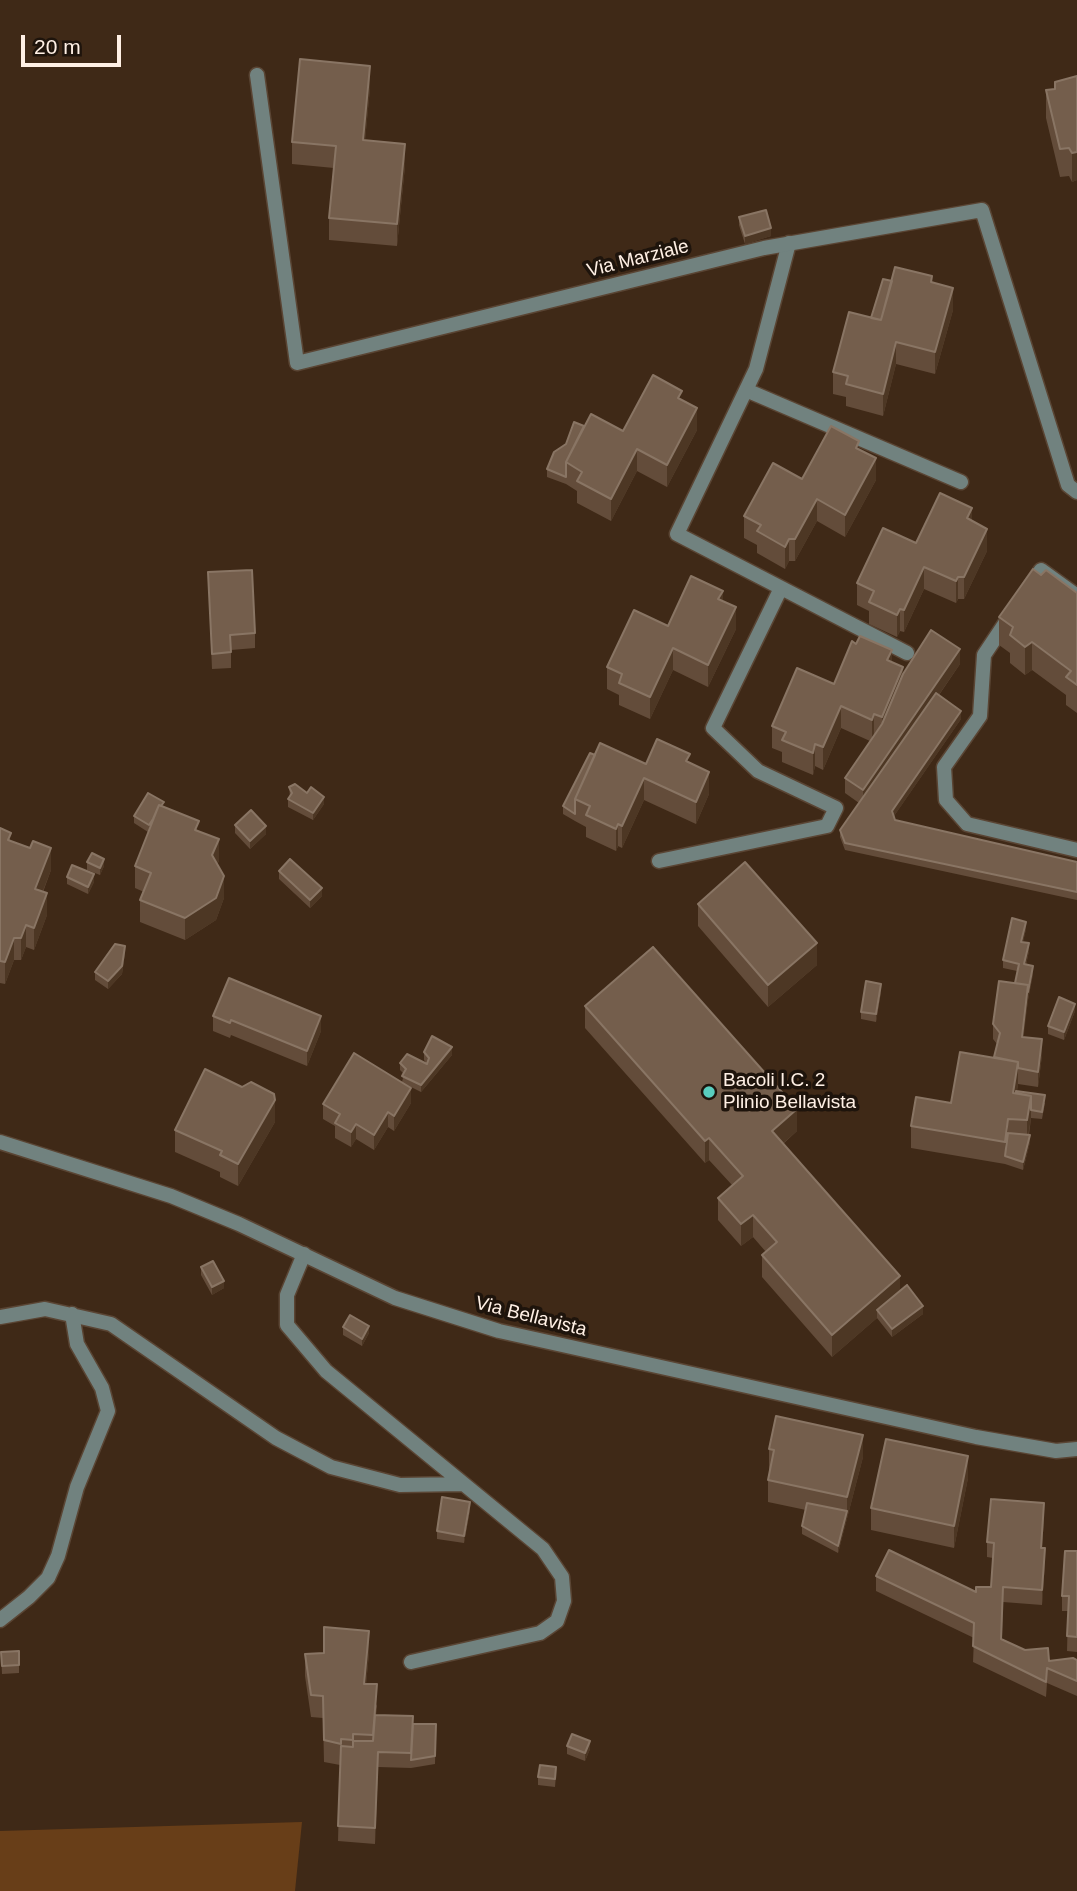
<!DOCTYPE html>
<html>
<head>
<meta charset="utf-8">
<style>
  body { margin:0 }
  #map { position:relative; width:1077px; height:1891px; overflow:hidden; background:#3f2917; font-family:Helvetica,sans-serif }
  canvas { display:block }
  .scale { position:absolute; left:21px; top:35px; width:100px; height:32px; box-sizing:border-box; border:4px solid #fff0e5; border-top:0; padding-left:9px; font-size:21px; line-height:24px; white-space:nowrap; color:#fff0e5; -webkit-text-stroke:5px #1e140c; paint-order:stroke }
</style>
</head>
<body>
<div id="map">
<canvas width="1077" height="1891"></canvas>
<div class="scale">20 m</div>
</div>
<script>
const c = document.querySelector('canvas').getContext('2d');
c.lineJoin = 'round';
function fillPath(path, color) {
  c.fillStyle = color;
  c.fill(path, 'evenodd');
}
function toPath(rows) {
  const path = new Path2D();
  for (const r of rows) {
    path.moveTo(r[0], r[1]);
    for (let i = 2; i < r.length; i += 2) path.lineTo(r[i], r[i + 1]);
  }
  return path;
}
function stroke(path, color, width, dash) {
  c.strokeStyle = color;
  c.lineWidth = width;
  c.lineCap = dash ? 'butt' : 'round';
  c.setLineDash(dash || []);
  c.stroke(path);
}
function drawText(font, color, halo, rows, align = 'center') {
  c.font = font + ' Helvetica,sans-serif';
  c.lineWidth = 7;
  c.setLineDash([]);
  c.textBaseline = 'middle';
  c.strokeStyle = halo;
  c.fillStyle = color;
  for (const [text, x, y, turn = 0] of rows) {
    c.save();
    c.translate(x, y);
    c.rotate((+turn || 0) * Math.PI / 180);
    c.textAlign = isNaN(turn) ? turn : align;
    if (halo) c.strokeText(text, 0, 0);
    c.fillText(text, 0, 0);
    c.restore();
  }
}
const green = toPath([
  [302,1822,295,1891,0,1891,0,1831]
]);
const service = toPath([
  [789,243,756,369,677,534,907,653],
  [746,390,961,482],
  [1029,588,1041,570,1077,596],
  [1008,619,984,655,980,716,944,767,946,800,967,824,1077,850],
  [659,861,827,826,836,808,758,771,713,728,781,588],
  [304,1254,287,1295,287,1325,326,1371,543,1549,562,1577,564,1601,557,1621,540,1633,411,1662],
  [0,1317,45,1309,111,1324,276,1438,331,1467,400,1485,462,1484],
  [0,1620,29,1597,48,1578,58,1556,77,1487,108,1411,102,1388,77,1344,72,1314]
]);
const minor = toPath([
  [257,75,297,363,764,248,982,210,1068,485,1077,492]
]);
const tertiary = toPath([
  [0,1142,171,1196,239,1224,395,1298,499,1331,976,1437,1056,1451,1077,1449]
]);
const wall = toPath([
  [1077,76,1077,180,1072,182,1069,176,1060,177,1046,118,1046,90,1055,89],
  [370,88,365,140,405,166,397,246,329,240,329,218,334,168,292,164,292,142],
  [739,217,771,236,745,244,739,225],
  [892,281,932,282,953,310,935,374,896,364,883,416,846,406,846,397,833,394,833,372,871,318],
  [682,400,697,430,667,487,637,471,611,521,577,503,577,491,566,484,547,477,547,469,584,426,623,431],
  [859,450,876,480,845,537,817,521,795,561,789,561,785,569,757,553,757,545,744,538,744,516,802,479],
  [972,521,987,551,964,599,958,599,956,603,924,589,904,632,900,631,897,637,869,624,869,611,857,605,857,583,916,543],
  [208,572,255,633,255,648,231,650,231,668,212,669],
  [1041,575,1077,593,1077,713,1066,705,1066,695,1032,670,1025,675,1010,663,1010,653,999,645,999,617],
  [723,601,736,629,708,687,673,670,650,719,619,705,619,695,607,689,607,667,668,626],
  [892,662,903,674,960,664,939,695,961,719,894,816,895,820,1077,862,1077,900,845,850,840,837,840,830,859,803,845,793,845,778,870,741,841,728,823,770,815,766,813,775,782,762,782,752,772,748,772,726,834,684],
  [595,755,646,764,690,763,709,794,696,824,644,800,622,848,618,846,616,851,586,837,586,827,575,821,563,814,563,806],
  [289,787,307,793,324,804,313,820,288,807,288,799,290,797],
  [164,807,199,831,219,861,217,864,224,898,216,920,185,940,140,922,140,900,144,892,135,888,135,866,148,832,134,823,134,816],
  [235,825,266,834,250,849,235,833],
  [0,828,11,841,51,870,43,892,47,915,34,950,26,947,21,960,14,960,5,984,0,983],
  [87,862,104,866,100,875,87,870],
  [279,871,322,896,310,908,279,879],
  [67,877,94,882,88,894,67,884],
  [698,904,817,965,768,1007,698,926],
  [1026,929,1023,942,1029,951,1026,965,1033,974,1028,1000,1023,1037,1042,1055,1038,1087,1018,1084,1017,1091,1045,1103,1042,1119,1031,1118,1029,1135,1030,1142,1023,1170,1005,1164,911,1148,911,1126,951,1103,994,1057,997,1044,993,1039,993,1024,1015,983,1017,971,1003,968,1003,960],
  [125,953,122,974,108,989,95,980,95,972],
  [881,992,876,1022,861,1019,861,1012],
  [585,1006,797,1131,783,1144,900,1292,923,1314,892,1337,877,1318,832,1357,762,1277,762,1255,766,1252,753,1237,741,1246,718,1220,718,1198,732,1185,709,1160,705,1163,585,1028],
  [1075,1011,1064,1040,1048,1034,1048,1026],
  [213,1016,321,1031,307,1066,231,1035,230,1038,213,1031],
  [424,1052,452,1055,421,1092,411,1087,411,1103,394,1131,388,1127,374,1150,356,1139,351,1147,335,1138,335,1126,323,1119,323,1104,402,1082,404,1074,400,1070,400,1063,426,1063,424,1060],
  [275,1122,238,1186,220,1177,220,1172,175,1152,175,1130],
  [201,1267,224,1288,212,1295,201,1275],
  [343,1327,369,1333,362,1346,343,1335],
  [769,1449,863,1457,838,1553,802,1534,802,1526,806,1510,768,1502,768,1480,770,1471,769,1471],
  [968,1478,954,1548,871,1530,871,1508],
  [470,1510,464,1543,437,1539,437,1531],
  [1044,1518,1042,1548,1045,1563,1042,1605,1003,1602,1002,1639,1049,1661,1077,1660,1077,1696,1047,1683,1046,1697,973,1662,974,1638,876,1591,876,1576,976,1592,991,1587,993,1558,987,1557,987,1542],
  [1077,1551,1077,1652,1067,1651,1068,1611,1062,1611,1062,1596],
  [19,1651,19,1673,2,1674,1,1652],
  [369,1653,366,1684,377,1706,376,1715,413,1724,436,1724,435,1764,411,1768,378,1767,375,1844,338,1841,340,1765,324,1762,323,1718,311,1717,305,1676,305,1654],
  [567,1746,590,1749,585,1761,567,1754],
  [556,1775,555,1787,538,1785,538,1777]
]);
const shadedWall = toPath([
  [370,66,370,88,363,162,363,140],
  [405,144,405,166,397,246,397,224],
  [1077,152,1077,180,1072,182,1072,153],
  [771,228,771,236,745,244,745,236],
  [953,288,953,310,935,374,935,352],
  [896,342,896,364,883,416,883,394],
  [697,408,697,430,667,487,667,465],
  [637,449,637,471,611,521,611,499],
  [876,458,876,480,845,537,845,515],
  [817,499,817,521,795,561,795,539],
  [972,508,972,530,967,518],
  [987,529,987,551,964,599,964,577],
  [789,539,789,561,785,569,785,547],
  [924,567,924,589,904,632,904,610],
  [958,577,958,599,956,603,956,581],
  [723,591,723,613,718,599],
  [736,607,736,629,708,687,708,665],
  [900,609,900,631,897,637,897,615],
  [1032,642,1032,670,1025,675,1025,647],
  [673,648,673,670,650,719,650,697],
  [960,649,960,664,863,805,863,790],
  [892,650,892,672,887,660],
  [903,667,903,689,882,739,882,717],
  [841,706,841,728,823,770,823,747],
  [961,711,961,719,892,819,892,811],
  [874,714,874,736,872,742,872,720],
  [815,744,815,766,813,775,813,753],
  [709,772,709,794,696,824,696,802],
  [644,778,644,800,622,848,622,826],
  [324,797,324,804,313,820,313,813],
  [618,824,618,846,616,851,616,829],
  [266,826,266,834,250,849,250,841],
  [219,839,219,861,212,877,212,855],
  [51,848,51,870,35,911,35,889],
  [104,859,104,866,100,875,100,868],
  [94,874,94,882,88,894,88,887],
  [224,876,224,898,216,920,185,940,185,918],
  [322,888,322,896,310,908,310,900],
  [47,893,47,915,34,950,34,928],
  [1026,922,1026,929,1021,949,1021,942],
  [26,925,26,947,21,960,21,938],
  [14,938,14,960,5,984,5,962],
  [817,943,817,965,768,1007,768,985],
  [1029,943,1029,951,1024,972,1024,964],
  [125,946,125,953,122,974,108,989,108,981],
  [1033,966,1033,974,1028,1000,1022,1052,1022,1037,1028,985],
  [881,984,881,992,876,1022,876,1014],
  [1075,1004,1075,1011,1064,1040,1064,1032],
  [321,1016,321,1031,307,1066,307,1051],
  [1042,1039,1042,1055,1038,1087,1038,1072],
  [452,1047,452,1055,421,1092,421,1085],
  [1018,1062,1018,1084,1014,1107,1013,1093],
  [411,1088,411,1103,394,1131,394,1116],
  [1031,1096,1031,1118,1027,1142,1027,1120],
  [275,1100,275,1122,238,1186,238,1164],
  [797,1109,797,1131,772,1153,772,1131],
  [388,1112,388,1127,374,1150,374,1135],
  [1008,1119,1008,1141,1005,1156,1005,1142],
  [356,1124,356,1139,351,1147,351,1132],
  [1030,1135,1030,1142,1023,1170,1023,1162],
  [709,1138,709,1160,705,1163,705,1141],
  [753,1215,753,1237,741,1246,741,1224],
  [900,1276,900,1298,877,1310,877,1318,832,1357,832,1335],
  [224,1281,224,1288,212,1295,212,1287],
  [923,1306,923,1314,892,1337,892,1329],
  [369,1326,369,1333,362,1346,362,1339],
  [863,1435,863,1457,838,1553,838,1546,847,1511,847,1497],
  [968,1456,968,1478,954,1548,954,1526],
  [470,1502,470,1510,464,1543,464,1536],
  [1044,1503,1044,1518,1041,1563,1041,1548],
  [1045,1548,1045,1563,1042,1605,1042,1590],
  [369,1631,369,1653,364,1706,364,1684],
  [590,1741,590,1749,585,1761,585,1753],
  [378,1752,378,1767,375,1844,375,1828]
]);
const building = toPath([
  [300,59,370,66,363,140,405,144,397,224,329,218,336,146,292,142,300,59],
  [1077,76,1077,152,1072,153,1069,148,1060,149,1046,90,1055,89,1055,82,1077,76],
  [766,210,771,228,745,236,739,217,766,210],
  [895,267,932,276,931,282,953,288,935,352,896,342,883,394,846,384,848,376,833,372,849,312,881,320,895,267],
  [883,279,892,281,881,320,871,318,883,279],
  [653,375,682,391,678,398,697,408,667,465,637,449,611,499,577,481,582,472,566,462,591,414,623,431,653,375],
  [574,422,584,426,566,462,566,477,547,469,554,452,566,444,574,422],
  [831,426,859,441,856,448,876,458,845,515,817,499,795,539,789,539,785,547,757,531,761,525,744,516,773,463,802,479,831,426],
  [940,493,972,508,967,518,987,529,964,577,958,577,956,581,924,567,904,610,900,609,897,615,869,602,874,591,857,583,883,528,916,543,940,493],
  [1033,569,1041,575,1046,570,1077,593,1077,685,1066,677,1071,671,1032,642,1025,647,1010,635,1013,627,999,617,1033,569],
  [252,570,255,633,230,635,231,652,212,654,208,572,252,570],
  [691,576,723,591,718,599,736,607,708,665,673,648,650,697,619,683,622,674,607,667,634,610,668,626,691,576],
  [931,630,960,649,863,790,845,778,882,724,903,674,931,630],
  [860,636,892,650,887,660,903,667,882,717,874,714,872,720,841,706,823,747,815,744,813,753,782,740,786,732,772,726,797,668,834,684,852,641,856,644,860,636],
  [936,693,961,711,892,811,895,820,1077,862,1077,892,845,843,840,830,936,693],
  [657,739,690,754,686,761,709,772,696,802,644,778,622,826,618,824,616,829,586,815,590,806,575,799,600,743,646,764,657,739],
  [590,753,595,755,575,799,575,814,563,806,590,753],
  [295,784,307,793,311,787,324,797,313,813,288,799,292,793,289,787,295,784],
  [148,793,164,802,161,806,159,805,153,819,149,825,134,816,148,793],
  [159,805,199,821,195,830,219,839,212,855,224,876,216,898,185,918,140,900,151,873,135,866,159,805],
  [251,810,266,826,250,841,235,825,251,810],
  [0,828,11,833,8,840,30,848,33,841,51,848,35,889,47,893,34,928,26,925,21,938,14,938,5,962,0,961,0,828],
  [92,853,104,859,100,868,87,862,92,853],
  [290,859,322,888,310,900,279,871,290,859],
  [745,862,817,943,768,985,698,904,745,862],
  [72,865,94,874,88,887,67,877,72,865],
  [1012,918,1026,922,1021,942,1029,943,1024,964,1033,966,1028,992,1028,985,1015,983,1019,964,1003,960,1012,918],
  [115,944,125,946,122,966,108,981,95,972,115,944],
  [653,947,797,1109,772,1131,900,1276,832,1335,762,1255,777,1242,753,1215,741,1224,718,1198,743,1176,709,1138,705,1141,585,1006,653,947],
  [229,978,321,1016,307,1051,231,1020,230,1023,213,1016,229,978],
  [866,981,881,984,876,1014,861,1012,866,981],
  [999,981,1028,985,1022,1037,1042,1039,1038,1072,1018,1068,1018,1062,994,1057,1000,1033,993,1024,999,981],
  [1059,997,1075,1004,1064,1032,1048,1026,1059,997],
  [432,1036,452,1047,421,1085,402,1076,406,1069,400,1063,407,1054,427,1064,429,1058,424,1052,432,1036],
  [960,1052,1018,1062,1013,1093,1031,1096,1027,1120,1008,1119,1005,1142,911,1126,916,1097,951,1103,960,1052],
  [354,1053,411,1088,394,1116,388,1112,374,1135,356,1124,351,1132,335,1123,340,1114,323,1104,354,1053],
  [205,1069,242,1087,251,1082,274,1094,275,1100,238,1164,220,1155,222,1151,175,1130,205,1069],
  [1016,1091,1045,1095,1042,1112,1031,1110,1031,1096,1016,1093,1016,1091],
  [1008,1133,1030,1135,1023,1162,1005,1156,1008,1133],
  [213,1261,224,1281,212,1287,201,1267,213,1261],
  [907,1285,923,1306,892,1329,877,1310,907,1285],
  [350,1315,369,1326,362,1339,343,1327,350,1315],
  [776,1416,863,1435,847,1497,768,1480,774,1450,769,1449,776,1416],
  [886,1439,968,1456,954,1526,871,1508,886,1439],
  [442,1497,470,1502,464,1536,437,1531,442,1497],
  [991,1499,1044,1503,1041,1548,1045,1548,1042,1590,1003,1587,1001,1639,1025,1650,1048,1648,1049,1661,1073,1658,1077,1660,1077,1681,1047,1668,1046,1682,973,1646,974,1623,876,1576,889,1550,976,1592,976,1587,991,1587,994,1543,987,1542,991,1499],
  [807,1503,847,1511,838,1546,802,1526,807,1503],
  [1065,1551,1077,1551,1077,1637,1067,1636,1069,1596,1062,1596,1065,1551],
  [324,1627,369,1631,364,1684,377,1684,373,1735,353,1734,353,1740,341,1739,341,1744,324,1740,323,1696,311,1695,305,1654,324,1653,324,1627],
  [19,1651,19,1665,2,1666,1,1652,19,1651],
  [375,1715,413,1716,411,1753,378,1752,375,1828,338,1826,341,1746,353,1747,353,1741,373,1741,375,1715],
  [413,1724,436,1724,435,1756,411,1760,413,1724],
  [572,1734,590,1741,585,1753,567,1746,572,1734],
  [540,1765,556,1767,555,1779,538,1777,540,1765]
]);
const markers = [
  [709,1092,7,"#59cebf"]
];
const streetNames = [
  ["Via Marziale",638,259,-14],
  ["Via Bellavista",531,1317,14]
];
const poiNames = [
  ["Bacoli I.C. 2",723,1081],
  ["Plinio Bellavista",723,1103]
];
fillPath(green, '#683e18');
stroke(service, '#5a4534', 17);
stroke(minor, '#5a4534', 17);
stroke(tertiary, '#5a4534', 17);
stroke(service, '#71827f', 14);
stroke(minor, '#71827f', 14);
stroke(tertiary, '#71827f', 14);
fillPath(wall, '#634c3a');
fillPath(shadedWall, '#4d3724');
fillPath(building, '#745e4c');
stroke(building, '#897564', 2);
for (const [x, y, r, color] of markers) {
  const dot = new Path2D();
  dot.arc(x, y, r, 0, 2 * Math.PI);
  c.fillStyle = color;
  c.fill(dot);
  stroke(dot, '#1e140c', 2.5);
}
drawText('19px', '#fff0e5', '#1e140c', streetNames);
drawText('19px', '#fff0e5', '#1e140c', poiNames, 'left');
</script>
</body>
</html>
